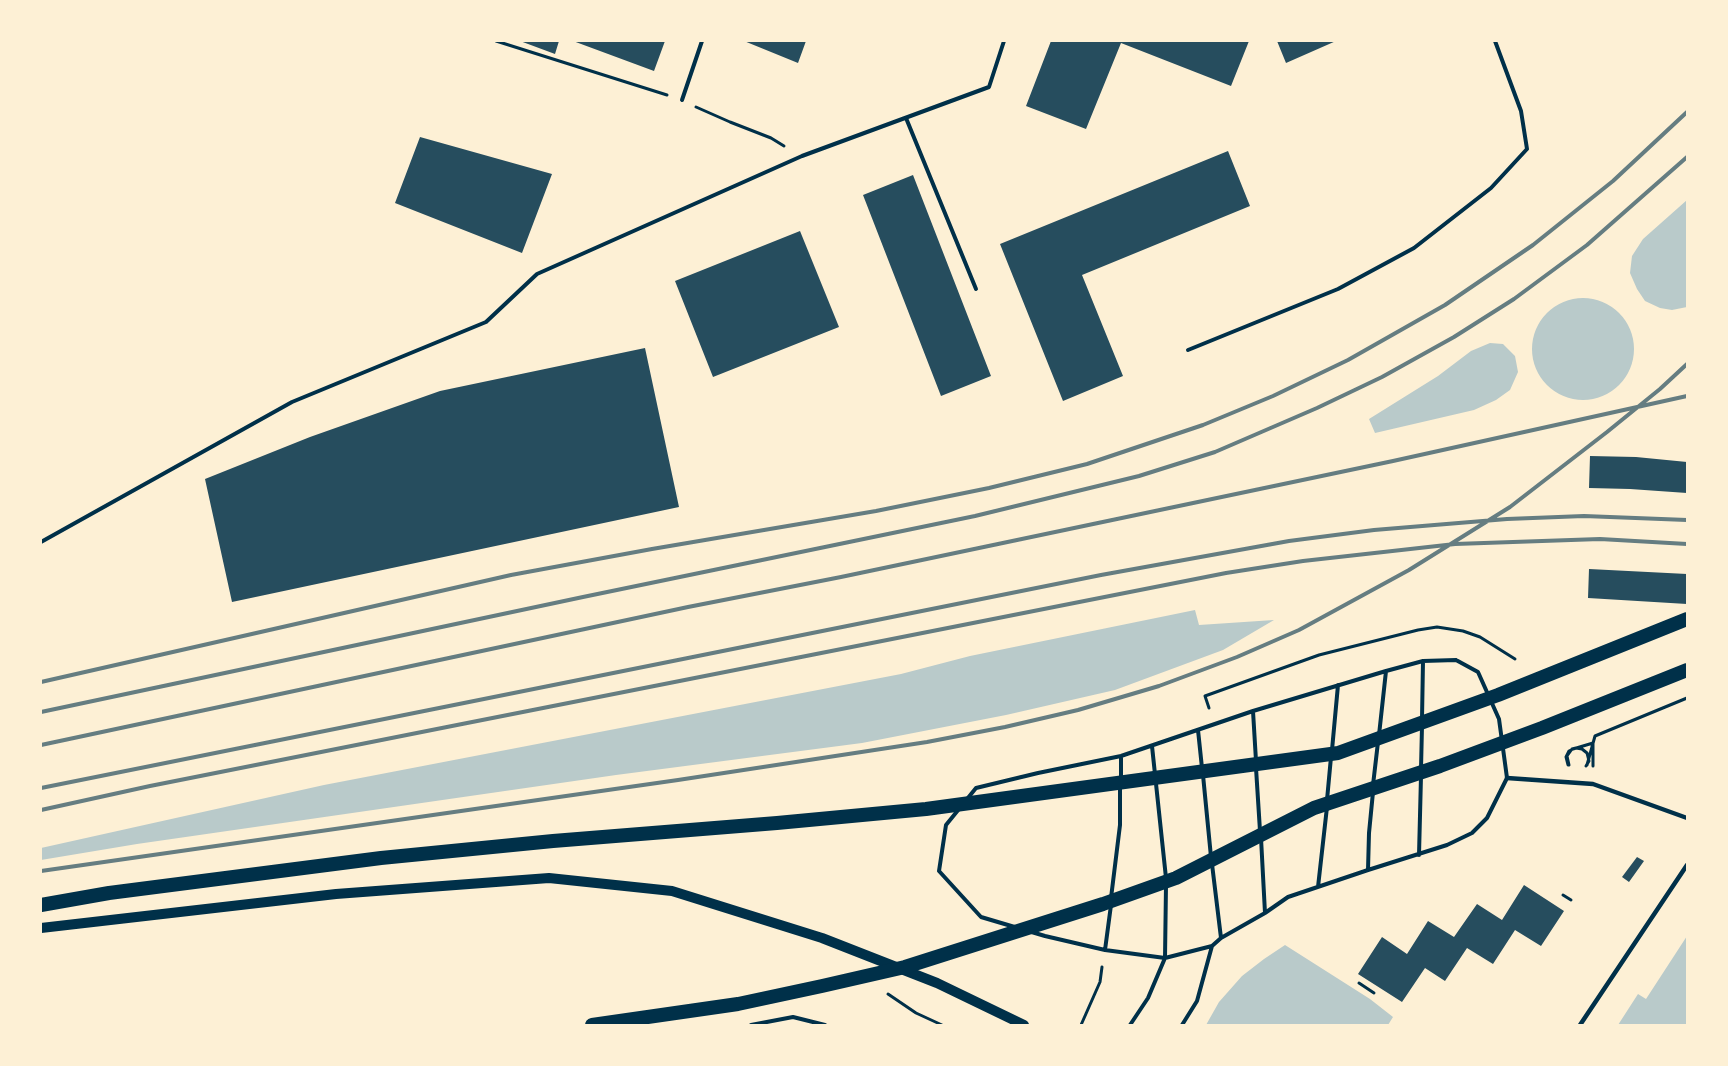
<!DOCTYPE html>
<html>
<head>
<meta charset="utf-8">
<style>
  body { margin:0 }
  #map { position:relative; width:1728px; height:1066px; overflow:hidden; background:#fdf0d5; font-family:Literata,serif }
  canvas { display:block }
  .frame { position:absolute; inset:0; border:42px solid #fdf0d5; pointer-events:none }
</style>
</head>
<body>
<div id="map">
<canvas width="1728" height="1066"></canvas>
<div class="frame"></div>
</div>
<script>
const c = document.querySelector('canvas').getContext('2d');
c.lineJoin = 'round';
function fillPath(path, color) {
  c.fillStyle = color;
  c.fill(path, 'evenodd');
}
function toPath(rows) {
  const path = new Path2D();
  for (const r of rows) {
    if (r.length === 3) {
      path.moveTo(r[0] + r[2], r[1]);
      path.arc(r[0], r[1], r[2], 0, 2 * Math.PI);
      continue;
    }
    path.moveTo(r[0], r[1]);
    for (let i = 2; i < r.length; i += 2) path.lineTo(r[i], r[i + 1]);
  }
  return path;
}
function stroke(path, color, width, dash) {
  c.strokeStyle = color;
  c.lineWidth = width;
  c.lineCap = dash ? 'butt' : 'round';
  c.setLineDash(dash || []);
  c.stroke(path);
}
const green = toPath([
  [1687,200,1687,307,1672,310,1660,308,1645,301,1637,289,1630,273,1632,256,1643,239],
  [1583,349,51],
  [1490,343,1503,344,1515,356,1518,372,1510,390,1496,400,1474,410,1375,433,1369,419,1438,376,1471,351],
  [1195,610,1199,625,1274,620,1223,650,1115,690,1006,715,862,743,616,775,137,844,41,860,41,848,324,785,901,674,970,656],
  [1687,936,1687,1025,1618,1025,1638,994,1646,999],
  [1285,945,1370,999,1393,1017,1388,1025,1206,1025,1219,1002,1242,976,1264,959]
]);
const building = toPath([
  [520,41,559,41,555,54],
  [573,41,665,41,654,71],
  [744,41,806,41,798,63],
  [1051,41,1249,41,1231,86,1121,43,1086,129,1026,106],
  [1277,41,1336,41,1286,63],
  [420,137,552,174,522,253,395,203],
  [1228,151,1250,206,1082,275,1123,376,1063,401,1000,244],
  [913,175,991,376,941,396,863,195],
  [800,231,839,327,713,377,675,281],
  [645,348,679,507,232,602,205,479,310,437,440,391],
  [1590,456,1636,457,1687,462,1687,493,1630,489,1589,488],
  [1589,569,1687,574,1687,604,1588,598],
  [1637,857,1644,861,1629,882,1622,877],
  [1524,885,1564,911,1541,946,1515,930,1493,964,1467,948,1445,981,1425,968,1402,1002,1358,974,1382,937,1407,954,1428,921,1454,937,1477,904,1502,920]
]);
const path = toPath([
  [496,41,667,95],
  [696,107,730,122,771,138,784,146],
  [1209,708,1205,696,1319,655,1418,630,1437,627,1463,631,1480,637,1515,659],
  [1568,765,1566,757,1569,751,1573,749,1593,743,1593,766],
  [1569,765,1567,756,1572,749,1576,748,1582,749,1587,753,1589,761,1586,766],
  [1587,765,1595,736,1687,698],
  [1563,895,1571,900],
  [1359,983,1374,993],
  [888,994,916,1013,942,1025],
  [1081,1025,1100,982,1102,967]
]);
const service = toPath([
  [682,100,702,41],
  [906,118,976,289],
  [1188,350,1338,289,1414,248,1491,188,1527,149,1521,111,1495,41],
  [41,542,292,402,486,322,537,274,802,156,989,87,1004,41],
  [1456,660,1478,672,1499,719,1507,778,1487,818,1472,833,1447,845,1368,870,1288,897,1265,913,1221,938,1212,946,1165,958,1105,950,1045,936,981,917,939,871,946,825,976,788,1038,773,1121,756,1253,711,1386,671,1423,661,1456,660],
  [1253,711,1256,761],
  [1422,719,1423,661],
  [1198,730,1202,768],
  [1379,735,1386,671],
  [1152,746,1166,878],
  [1332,750,1338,685],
  [1256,768,1260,831],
  [1421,769,1422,726],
  [1203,775,1211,857],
  [1121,779,1121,756],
  [1373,785,1378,742],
  [1327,800,1331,757],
  [1261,838,1265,913],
  [1419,855,1421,776],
  [1212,864,1221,938],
  [1368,870,1369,833,1373,792],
  [1318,887,1327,807],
  [1111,898,1120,825,1120,786],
  [1105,950,1111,905],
  [751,1025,793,1017,825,1025],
  [1130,1025,1148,998,1165,958,1166,885],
  [1182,1025,1197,1001,1212,946]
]);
const pedestrian = toPath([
  [1507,778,1593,784,1687,818],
  [1580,1025,1687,865]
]);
const secondary = toPath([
  [41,928,336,894,549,878,672,891,822,938,937,983,1024,1025]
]);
const trunk = toPath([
  [41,905,109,893,381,858,553,841,777,823,926,809,1338,753,1498,695,1687,619],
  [592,1025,738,1004,822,986,905,967,1103,904,1176,878,1314,808,1440,766,1542,728,1687,670]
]);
const rail = toPath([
  [41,682,511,575,652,549,876,511,989,488,1087,464,1203,425,1273,396,1348,360,1445,305,1533,245,1613,181,1687,112],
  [41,712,583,597,975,516,1139,476,1215,452,1317,408,1382,377,1454,337,1514,299,1587,245,1687,157],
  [41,745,688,607,841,577,1393,461,1687,396],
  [41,788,1101,575,1289,541,1374,530,1507,519,1584,516,1687,520],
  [41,810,150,786,457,725,1226,573,1303,561,1455,544,1600,539,1687,544],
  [41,871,678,780,927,742,1005,727,1078,710,1159,686,1237,657,1299,630,1409,570,1510,507,1607,432,1660,389,1687,364]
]);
fillPath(green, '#b9caca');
fillPath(building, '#264d5e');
stroke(path, '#003049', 3);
stroke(service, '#003049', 4);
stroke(pedestrian, '#003049', 4.5);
stroke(secondary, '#003049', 10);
stroke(trunk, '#003049', 14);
stroke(rail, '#657d81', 4);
</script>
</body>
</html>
